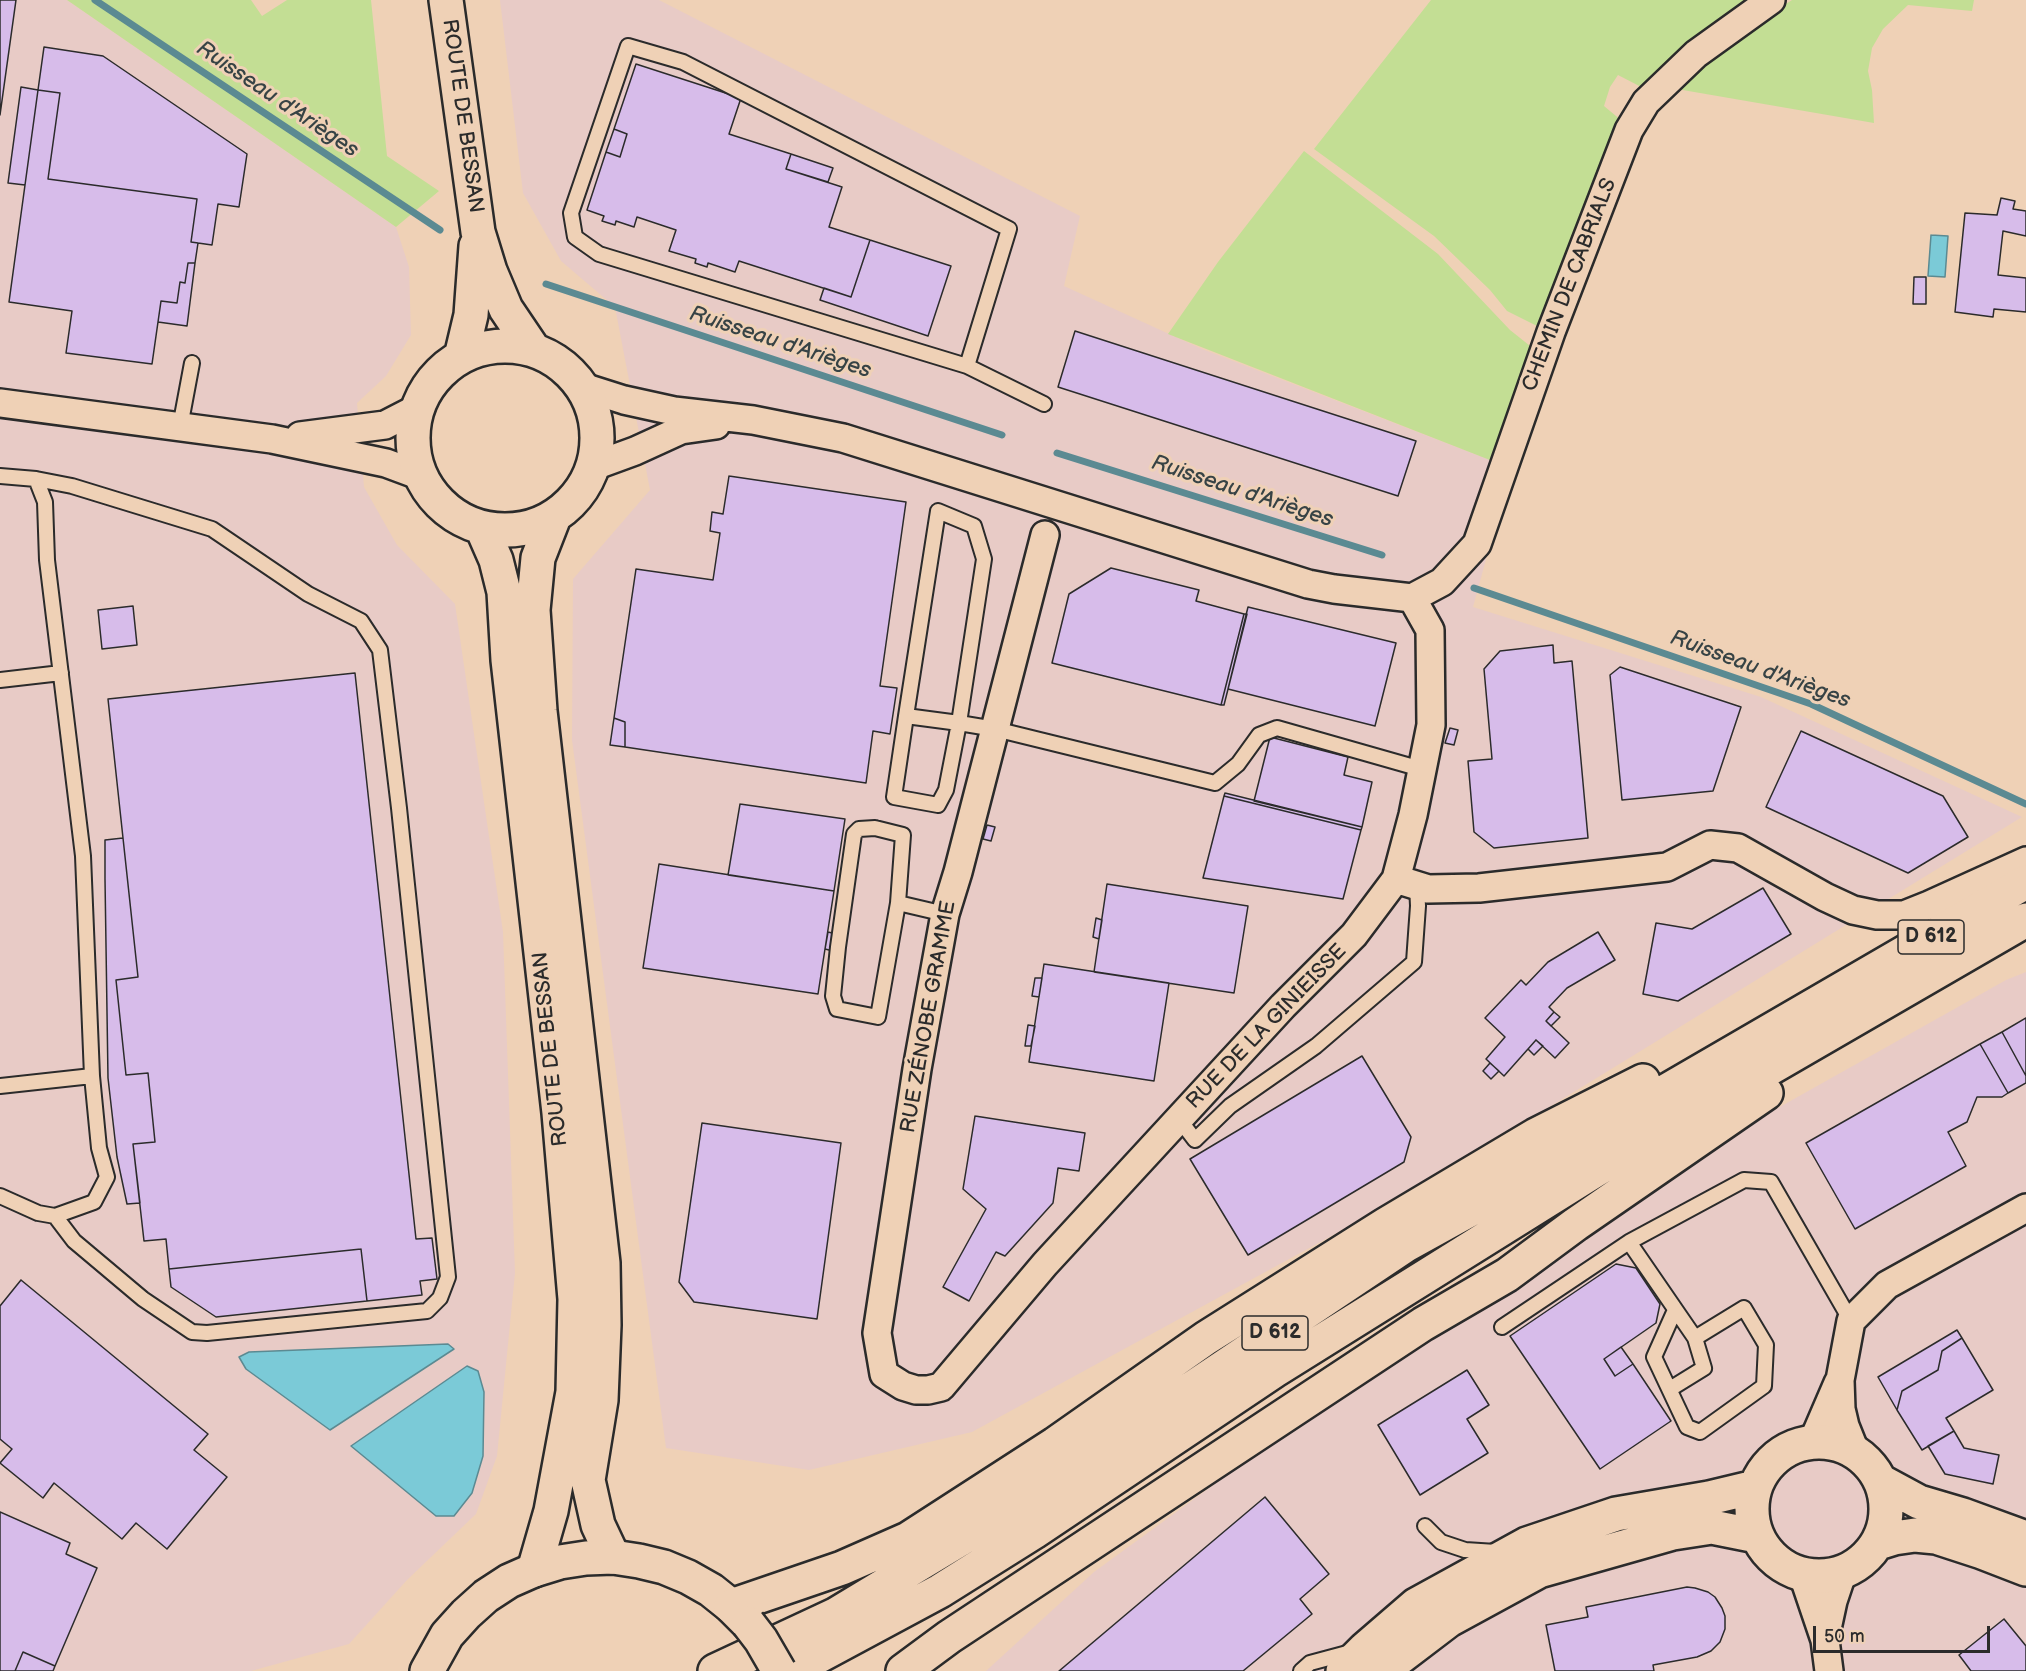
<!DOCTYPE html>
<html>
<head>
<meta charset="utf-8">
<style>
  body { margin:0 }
  #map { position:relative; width:2026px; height:1671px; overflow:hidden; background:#efd1b6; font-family:"Balsamiq Sans",sans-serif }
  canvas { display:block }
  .scale { position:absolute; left:1813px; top:1626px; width:177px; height:27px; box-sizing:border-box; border:3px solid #2b2b2b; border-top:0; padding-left:8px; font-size:18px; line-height:21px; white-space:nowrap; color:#2b2b2b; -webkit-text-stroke:4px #efd1b6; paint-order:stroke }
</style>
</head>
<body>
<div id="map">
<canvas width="2026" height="1671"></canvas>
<div class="scale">50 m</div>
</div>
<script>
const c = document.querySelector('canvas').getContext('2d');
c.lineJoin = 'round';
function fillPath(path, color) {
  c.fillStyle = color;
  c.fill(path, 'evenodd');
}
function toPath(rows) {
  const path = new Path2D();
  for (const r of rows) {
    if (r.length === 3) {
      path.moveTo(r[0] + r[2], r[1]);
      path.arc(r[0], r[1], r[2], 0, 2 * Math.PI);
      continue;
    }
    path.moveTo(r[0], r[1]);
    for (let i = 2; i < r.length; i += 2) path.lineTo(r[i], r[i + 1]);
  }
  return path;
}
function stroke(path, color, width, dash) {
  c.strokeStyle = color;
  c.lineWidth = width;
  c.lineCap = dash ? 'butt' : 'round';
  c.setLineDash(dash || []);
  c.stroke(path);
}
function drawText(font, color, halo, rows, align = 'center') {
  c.font = font + ' "Balsamiq Sans",sans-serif';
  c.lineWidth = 6;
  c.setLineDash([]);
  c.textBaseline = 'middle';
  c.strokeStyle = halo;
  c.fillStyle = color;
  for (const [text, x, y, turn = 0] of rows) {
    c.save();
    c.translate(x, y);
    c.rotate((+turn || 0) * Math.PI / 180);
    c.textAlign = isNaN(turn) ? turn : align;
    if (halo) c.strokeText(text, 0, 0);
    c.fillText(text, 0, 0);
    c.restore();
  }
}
const built = toPath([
  [0,0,67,0,396,227,409,267,411,335,386,376,357,403,364,487,397,545,455,604,503,932,515,1273,497,1456,476,1514,407,1580,349,1644,251,1671,0,1671],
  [500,0,659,0,1080,216,1064,286,1202,349,1511,468,1473,607,1761,697,2022,817,1401,1198,972,1432,809,1470,666,1448,572,740,573,579,650,490,615,307,561,261,523,193],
  [2026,972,2026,1671,986,1671,1094,1572,1573,1223,2006,980]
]);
const green = toPath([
  [67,0,251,0,262,16,287,0,371,0,387,156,439,191,396,227],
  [1431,0,1756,0,1647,90,1618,75,1610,87,1604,106,1622,121,1543,329,1507,311,1490,290,1434,236,1314,149],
  [1792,0,1974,0,1972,11,1908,5,1883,29,1872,48,1868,71,1872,90,1874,123,1671,88,1726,43],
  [1304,151,1438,254,1510,330,1539,353,1495,462,1168,334,1218,262]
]);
const water = toPath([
  [1931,235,1948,236,1945,277,1928,276,1931,235],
  [448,1344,454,1349,330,1430,246,1369,239,1357,249,1352,448,1344],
  [467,1366,478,1371,484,1392,483,1456,472,1493,454,1516,436,1516,351,1446,467,1366]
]);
const stream = toPath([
  [95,0,440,230],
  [546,284,1002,435],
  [1057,453,1382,555],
  [1474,588,1811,704,2026,804]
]);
const building = toPath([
  [0,0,16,0,0,115,0,0],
  [44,47,103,56,247,154,239,207,218,204,212,245,191,242,197,199,48,179,60,93,38,90,44,47],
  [636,64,741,98,729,134,791,154,786,169,842,187,829,227,870,240,851,297,739,261,735,272,708,263,707,267,695,263,696,259,669,251,676,230,637,217,634,227,616,221,615,225,602,221,604,216,587,210,606,152,620,157,627,134,614,129,636,64],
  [21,87,38,90,25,185,8,183,21,87],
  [38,90,60,93,48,179,197,199,191,242,198,243,195,263,188,263,185,283,180,282,177,303,161,301,152,364,66,353,72,311,9,302,38,90],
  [614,129,627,134,620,157,606,152,614,129],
  [791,154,833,168,828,182,786,169,791,154],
  [2001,198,2015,201,2013,209,2026,211,2026,236,2003,231,1998,275,2026,278,2026,312,1994,309,1993,317,1955,312,1965,213,1997,215,2001,198],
  [870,240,951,266,928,336,820,300,824,288,851,297,870,240],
  [188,263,195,263,187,326,158,322,161,301,177,303,180,282,185,283,188,263],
  [1914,277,1926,277,1926,304,1913,304,1914,277],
  [1075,331,1416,441,1398,496,1058,387,1075,331],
  [729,476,906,502,880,686,897,688,890,734,873,731,866,783,625,747,625,722,614,718,636,569,713,580,720,533,710,531,712,512,723,514,729,476],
  [1111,568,1199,590,1196,601,1244,614,1221,705,1052,663,1069,594,1111,568],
  [133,606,137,645,102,649,98,610,133,606],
  [1248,607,1396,643,1375,726,1228,689,1248,607],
  [1244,614,1247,614,1224,705,1221,705,1244,614],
  [1553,645,1554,663,1572,661,1588,838,1494,848,1474,832,1468,761,1492,759,1484,669,1500,651,1553,645],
  [1620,667,1741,707,1713,791,1622,800,1610,675,1620,667],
  [355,673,416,1239,432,1238,437,1279,420,1281,422,1295,367,1301,361,1249,169,1269,166,1239,144,1241,133,1144,155,1142,148,1073,126,1075,116,980,138,977,108,699,355,673],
  [614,718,625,722,625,747,610,745,614,718],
  [1450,728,1458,730,1454,745,1445,743,1450,728],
  [1801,731,1943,796,1968,837,1908,873,1766,807,1801,731],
  [1270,737,1348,757,1344,775,1372,782,1362,827,1254,801,1270,737],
  [1225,793,1362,827,1361,830,1224,796,1225,793],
  [1224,796,1361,830,1343,899,1203,878,1224,796],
  [740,804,845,819,834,891,728,875,740,804],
  [987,825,995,827,991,841,983,839,987,825],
  [123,838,138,977,116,980,126,1075,148,1073,155,1142,133,1144,140,1203,127,1204,117,1157,108,1078,105,879,105,840,123,838],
  [659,864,834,891,818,994,643,968,659,864],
  [1107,884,1248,906,1234,993,1094,972,1107,884],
  [1763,888,1791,934,1678,1001,1643,994,1656,923,1692,929,1763,888],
  [1096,918,1102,920,1099,939,1093,937,1096,918],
  [828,932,836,934,833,951,825,949,828,932],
  [1598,932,1615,960,1567,988,1549,1007,1554,1012,1546,1021,1569,1043,1555,1058,1536,1040,1504,1076,1486,1059,1505,1037,1485,1018,1521,980,1526,985,1548,962,1598,932],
  [1044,964,1169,983,1154,1081,1029,1062,1044,964],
  [1035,978,1042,978,1039,997,1032,996,1035,978],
  [1554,1012,1560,1017,1551,1026,1546,1021,1554,1012],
  [2026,1018,2026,1076,2002,1032,2026,1018],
  [1028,1025,1035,1026,1031,1046,1025,1046,1028,1025],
  [2002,1032,2026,1076,2026,1083,2008,1093,1980,1044,2002,1032],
  [1536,1040,1543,1046,1534,1055,1528,1049,1536,1040],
  [1980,1044,2008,1093,2002,1097,1977,1097,1967,1122,1948,1132,1966,1166,1855,1229,1806,1143,1980,1044],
  [1362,1056,1411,1137,1404,1162,1248,1255,1190,1159,1362,1056],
  [1490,1063,1499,1071,1491,1079,1483,1071,1490,1063],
  [975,1116,1085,1133,1079,1171,1058,1168,1053,1203,1005,1256,996,1252,969,1301,943,1287,986,1209,963,1189,975,1116],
  [702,1123,841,1143,817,1319,694,1302,679,1282,702,1123],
  [361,1249,367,1301,216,1317,171,1287,169,1269,361,1249],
  [1616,1264,1636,1268,1660,1304,1656,1323,1604,1359,1615,1376,1633,1364,1671,1421,1600,1469,1510,1336,1616,1264],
  [21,1280,208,1434,194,1450,227,1477,167,1549,136,1523,122,1539,54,1483,43,1498,0,1463,12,1449,0,1439,0,1306,21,1280],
  [1957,1330,1962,1338,1942,1351,1938,1370,1902,1391,1897,1410,1878,1377,1957,1330],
  [1962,1338,1993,1390,1946,1418,1954,1431,1922,1450,1897,1410,1902,1391,1938,1370,1942,1351,1962,1338],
  [1621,1347,1633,1364,1615,1376,1604,1359,1621,1347],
  [1467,1370,1489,1405,1467,1419,1488,1453,1420,1495,1378,1425,1467,1370],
  [1954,1431,1964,1448,1999,1455,1993,1484,1945,1474,1928,1446,1954,1431],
  [1265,1497,1329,1574,1300,1599,1312,1614,1243,1671,1059,1671,1265,1497],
  [0,1512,70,1543,66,1554,97,1568,55,1666,23,1652,15,1671,0,1671,0,1512],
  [1687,1587,1695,1588,1708,1592,1715,1597,1722,1608,1725,1616,1725,1629,1720,1642,1711,1651,1697,1657,1653,1665,1654,1671,1555,1671,1546,1625,1588,1617,1586,1607,1687,1587],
  [2004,1619,2026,1646,2026,1671,1971,1671,1959,1655,2004,1619],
  [23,1652,55,1666,53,1671,15,1671,23,1652]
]);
const lane = toPath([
  [967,366,1009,229,683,62,628,46,571,213,575,237,599,254,967,366,1044,404],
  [180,427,192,363],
  [0,476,36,479,45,502,47,560,83,856,92,1076,99,1148,107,1177,94,1202,55,1216,38,1213,0,1196],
  [36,479,72,486,212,529,308,594,361,621,380,650,399,808,448,1277,440,1298,427,1311,207,1333,192,1332,143,1299,74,1241,55,1216],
  [0,680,61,673],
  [906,716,894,797,938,805,946,790,959,723,984,559,974,526,938,511,906,716,959,723,995,729,1215,783,1238,764,1259,735,1277,728,1421,769],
  [875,828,903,835,898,903,878,1017,837,1009,833,996,838,947,854,834,859,829,875,828],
  [898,903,945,914],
  [0,1086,92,1076],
  [1179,1119,1195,1140,1230,1106,1316,1046,1414,962,1418,906,1417,885],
  [1629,1242,1695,1338,1744,1308,1766,1345,1764,1386,1700,1432,1687,1427,1654,1357,1675,1310],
  [1502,1327,1629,1242,1744,1180,1771,1182,1851,1321],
  [1670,1389,1704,1368,1695,1338],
  [1425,1526,1441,1542,1465,1550,1496,1552],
  [1301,1671,1310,1663,1351,1652]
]);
const street = toPath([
  [583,387,624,400,674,411,753,420,843,438,1308,584,1334,589,1412,598],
  [0,403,272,439,386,463,421,476],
  [300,436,385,425,418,408],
  [594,466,635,451,681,430,716,425],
  [1045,535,958,872,945,914,917,1069,877,1333,884,1374,903,1386,916,1390,928,1390,941,1387,1045,1264,1283,1006,1354,935,1396,879,1413,815,1431,725,1430,630,1412,598],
  [1412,598,1442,582,1477,544,1551,332,1629,130,1646,102,1696,54,1771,0],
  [1396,879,1428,889,1479,888,1667,867,1710,845,1738,848,1825,897,1853,910,1877,915,1904,915,1929,905,2026,861],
  [1813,1441,1838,1383],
  [1855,1451,1845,1426,1841,1409,1840,1380,1851,1321,1887,1285,2026,1208],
  [1803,1575,1825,1640,1829,1671],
  [1825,1638,1833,1601,1843,1571]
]);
const secondary = toPath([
  [446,0,478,232,490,271,506,309,533,349],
  [505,438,92],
  [461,357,471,315,476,246],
  [554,517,538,558,533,610,540,711,603,1263,604,1325,601,1400,588,1480,598,1525,613,1557],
  [482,528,496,560,504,592,508,660,559,1113,575,1299,573,1392,551,1511,534,1570],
  [1819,1509,67],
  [1882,1482,1919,1502,1963,1515,2026,1538],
  [1878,1543,1894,1538,1915,1535,1936,1537,1982,1552,2026,1569],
  [1343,1671,1365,1649,1416,1605,1527,1544,1616,1514,1709,1498,1755,1487],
  [1382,1671,1449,1620,1539,1571,1673,1533,1712,1527,1757,1536]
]);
const primary = toPath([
  [427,1671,447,1635,466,1614,486,1596,509,1581,534,1570,560,1562,586,1558,613,1557,639,1561,664,1567,688,1577,711,1590,731,1606,748,1623]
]);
const highway = toPath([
  [731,1606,842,1568,908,1539,1055,1444,1206,1338,1385,1225,1536,1135,1643,1081],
  [715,1671,835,1615,1022,1502,1406,1245,1491,1198,1606,1126,2026,882],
  [791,1671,940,1591,1034,1532,1274,1371,1615,1158,2026,920],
  [903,1671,949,1637,1423,1324,1507,1275,1576,1224,1766,1093]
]);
const primaryBridge = toPath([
  [748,1623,761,1640,779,1671]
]);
const shields = [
  [1931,937,66],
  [1275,1333,66]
];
const shieldNames = [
  ["D 612",1931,937],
  ["D 612",1275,1333]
];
const streetNames = [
  ["ROUTE DE BESSAN",462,116,82],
  ["CHEMIN DE CABRIALS",1570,285,-69],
  ["RUE ZÉNOBE GRAMME",929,1017,-80],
  ["RUE DE LA GINIEISSE",1267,1027,-46],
  ["ROUTE DE BESSAN",551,1049,-96]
];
const waterNames = [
  ["Ruisseau d'Arièges",277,100,34],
  ["Ruisseau d'Arièges",780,343,18],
  ["Ruisseau d'Arièges",1242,492,18],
  ["Ruisseau d'Arièges",1760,670,20]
];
fillPath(built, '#e8cbc6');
fillPath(green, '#c3de94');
fillPath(water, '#7bcad7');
stroke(water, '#5b8a92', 1.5);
stroke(stream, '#5b8a92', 7);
fillPath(building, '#d7bcea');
stroke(building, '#2b2b2b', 1.5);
stroke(lane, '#2b2b2b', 18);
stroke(street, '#2b2b2b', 32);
stroke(secondary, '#2b2b2b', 38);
stroke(primary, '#2b2b2b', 38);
stroke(highway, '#2b2b2b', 38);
stroke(lane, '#efd1b6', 14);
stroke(street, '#efd1b6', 27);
stroke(secondary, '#efd1b6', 33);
stroke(primary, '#efd1b6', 33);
stroke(highway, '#efd1b6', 33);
stroke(primaryBridge, '#2b2b2b', 38, []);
stroke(primaryBridge, '#efd1b6', 33);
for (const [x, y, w] of shields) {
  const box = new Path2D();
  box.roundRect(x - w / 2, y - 17, w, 34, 4.5);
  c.fillStyle = '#efd1b6';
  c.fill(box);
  stroke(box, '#2b2b2b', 1.5);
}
drawText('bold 20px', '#2b2b2b', null, shieldNames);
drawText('21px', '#2b2b2b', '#efd1b6', streetNames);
drawText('italic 22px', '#374345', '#efd1b6', waterNames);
</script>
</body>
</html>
